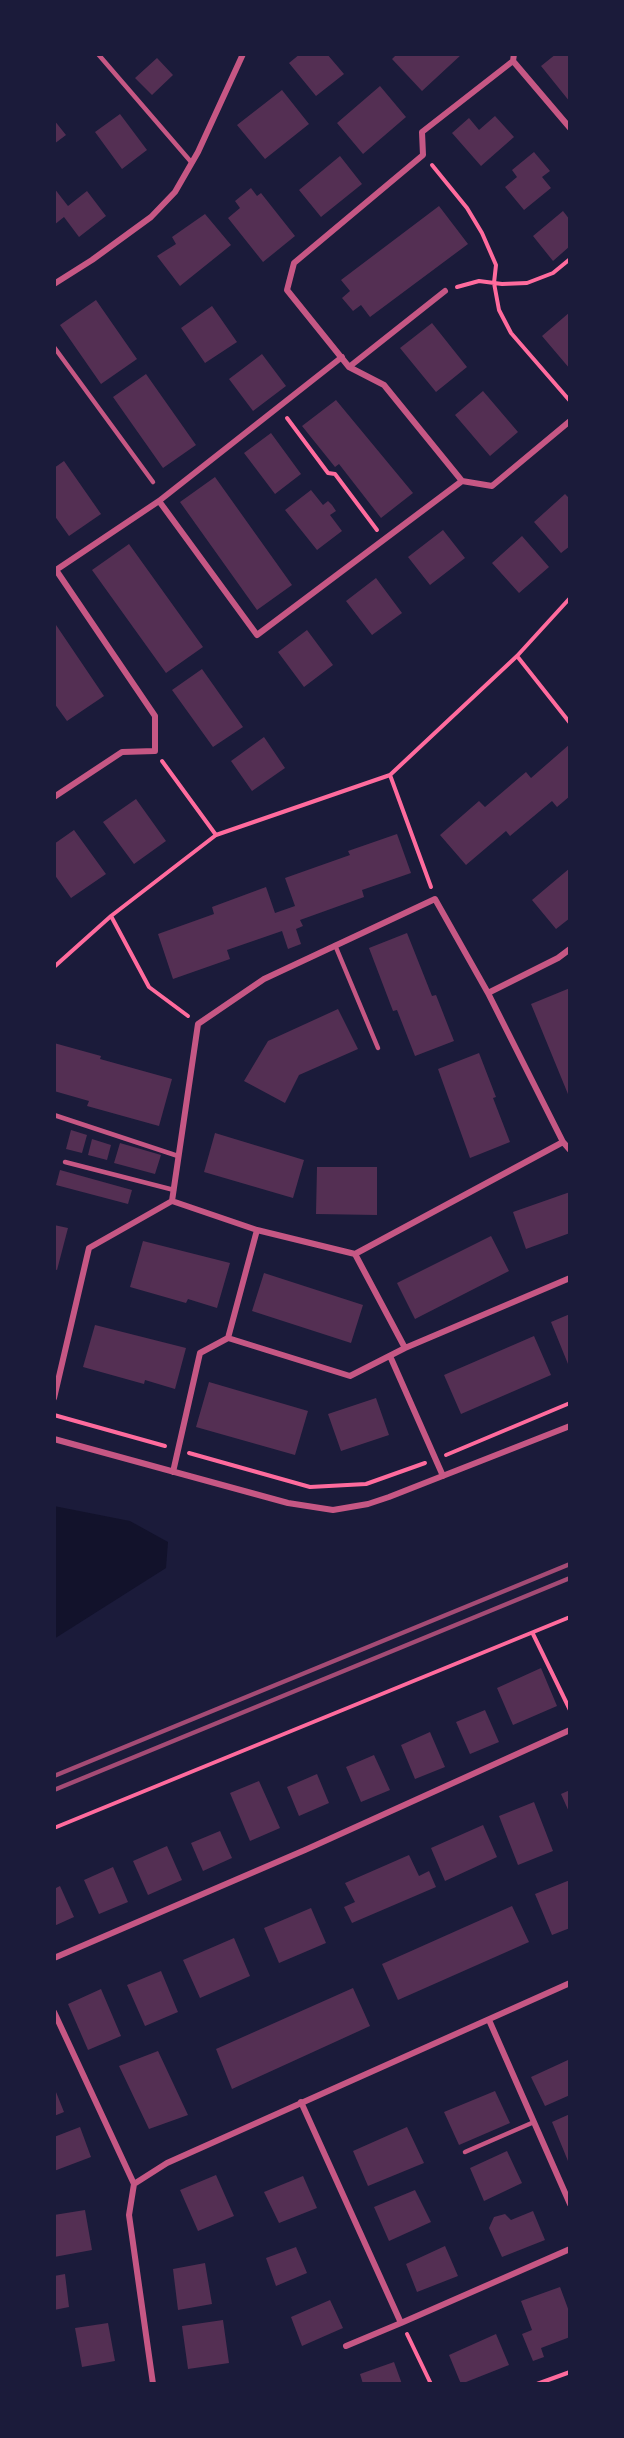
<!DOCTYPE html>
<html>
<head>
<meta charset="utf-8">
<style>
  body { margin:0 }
  #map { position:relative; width:624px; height:2438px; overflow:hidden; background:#1b1b3a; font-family:"PT Sans",sans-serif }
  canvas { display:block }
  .frame { position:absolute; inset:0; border:56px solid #1b1b3a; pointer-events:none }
</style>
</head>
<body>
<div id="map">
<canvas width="624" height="2438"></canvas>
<div class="frame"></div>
</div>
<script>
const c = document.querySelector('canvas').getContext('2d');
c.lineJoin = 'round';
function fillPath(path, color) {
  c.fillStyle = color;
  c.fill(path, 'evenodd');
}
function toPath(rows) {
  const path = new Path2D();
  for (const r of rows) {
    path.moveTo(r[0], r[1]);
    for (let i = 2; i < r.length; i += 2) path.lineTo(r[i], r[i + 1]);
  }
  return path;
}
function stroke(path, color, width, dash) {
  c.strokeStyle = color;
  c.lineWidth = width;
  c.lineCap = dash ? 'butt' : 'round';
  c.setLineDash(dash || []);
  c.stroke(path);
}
const water = toPath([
  [54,1506,130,1521,168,1542,166,1568,54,1639]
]);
const building = toPath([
  [300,54,327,54,344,74,316,96,289,63],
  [397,54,462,54,422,91,392,59],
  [556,54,570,54,570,102,541,66],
  [157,58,173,75,152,95,135,78],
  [380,86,406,117,363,154,337,123],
  [282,90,309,124,265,159,237,125],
  [120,114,147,150,122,169,95,132],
  [495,116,514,137,481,166,452,133,469,118,479,130],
  [54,120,66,135,54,144],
  [534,152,550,171,542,177,551,188,524,210,505,187,517,177,512,170],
  [340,156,362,184,321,217,299,190],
  [54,188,68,206,87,191,106,216,79,237,64,217,54,225],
  [251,188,257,196,261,193,295,236,263,262,228,218,240,208,235,201],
  [439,206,468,244,370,317,361,305,353,311,342,298,350,291,341,280],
  [563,211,570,220,570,246,553,261,533,236],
  [205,214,231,245,180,286,157,256,176,244,172,237],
  [96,300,137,359,101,384,60,325],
  [212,306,237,342,205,363,181,328],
  [570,312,570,369,542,336],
  [432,323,467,367,436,392,400,348],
  [262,354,286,386,253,411,229,379],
  [146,374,196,445,163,468,113,397],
  [483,391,518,432,490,456,455,415],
  [336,400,413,493,381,518,339,464,335,467,302,426],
  [271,433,301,474,275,494,244,453],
  [64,461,101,514,69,536,54,515,54,468],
  [215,477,292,585,257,610,180,502],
  [311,490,323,505,328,501,332,505,336,511,330,515,342,531,317,550,285,510],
  [565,494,570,499,570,546,561,553,534,522],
  [443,530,465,558,430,585,408,557],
  [522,536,549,567,519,593,492,563],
  [129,544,203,647,166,673,92,570],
  [376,578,402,613,372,635,346,601],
  [54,622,104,696,67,721,54,703],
  [307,630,333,665,304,687,278,652],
  [202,669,243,727,213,747,172,690],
  [264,737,285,768,252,791,231,761],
  [570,744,570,796,557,807,552,801,510,836,506,831,466,865,440,835,479,801,485,807,526,772,531,778],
  [136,799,166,841,134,864,103,822],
  [74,830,106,874,71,898,54,874,54,844],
  [397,834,411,873,362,890,364,897,300,920,303,926,296,929,301,944,288,949,282,931,227,950,230,959,173,979,158,934,214,914,212,907,266,887,275,913,295,906,285,878,350,855,348,851],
  [570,868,570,918,556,929,532,900],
  [407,933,432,996,436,995,454,1041,415,1056,397,1010,393,1011,369,948],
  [570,988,570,1099,531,1004],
  [338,1009,358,1049,299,1075,285,1103,244,1081,268,1041],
  [54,1043,101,1056,100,1059,172,1079,159,1126,87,1106,89,1101,54,1091],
  [479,1053,496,1097,493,1098,510,1142,470,1158,438,1069],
  [71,1130,87,1135,82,1153,66,1149],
  [215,1133,304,1160,293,1198,204,1172],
  [92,1139,111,1145,107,1160,88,1155],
  [120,1143,161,1155,155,1174,114,1163],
  [317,1167,377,1167,377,1215,316,1214],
  [60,1170,132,1190,128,1204,56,1185],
  [570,1192,570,1233,526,1249,513,1212],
  [54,1225,68,1228,57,1270,54,1269],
  [491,1236,509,1271,415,1319,397,1283],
  [143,1241,230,1263,217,1308,188,1299,186,1303,130,1287],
  [264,1273,363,1305,351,1343,252,1311],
  [570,1314,570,1363,568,1364,551,1322],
  [95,1325,186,1348,175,1389,145,1380,144,1384,83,1367],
  [534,1336,551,1375,461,1414,444,1375],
  [209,1382,308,1411,295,1455,196,1427],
  [376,1398,389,1435,341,1451,328,1414],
  [541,1668,557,1706,513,1725,497,1688],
  [485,1710,499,1742,470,1754,456,1722],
  [430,1732,445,1767,415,1779,401,1745],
  [374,1755,390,1790,361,1802,346,1767],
  [317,1774,329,1803,299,1816,287,1787],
  [259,1781,280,1828,250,1841,230,1793],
  [570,1790,570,1814,561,1794],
  [534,1802,553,1851,518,1865,499,1816],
  [483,1825,497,1857,445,1881,431,1848],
  [220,1831,232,1858,203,1871,191,1843],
  [167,1846,182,1880,148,1895,133,1861],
  [409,1855,419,1876,429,1871,436,1887,352,1923,344,1907,355,1902,345,1883],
  [113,1867,128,1902,99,1914,84,1880],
  [570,1880,570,1928,552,1935,535,1894],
  [60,1886,74,1917,54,1926,54,1889],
  [512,1906,529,1942,398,2000,382,1964],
  [311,1908,326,1943,279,1963,264,1928],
  [234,1938,250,1976,200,1998,183,1960],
  [161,1971,178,2012,145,2026,127,1985],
  [353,1988,370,2026,232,2089,216,2049],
  [101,1989,121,2036,88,2050,68,2004],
  [158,2051,188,2115,149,2129,119,2066],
  [568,2060,570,2095,545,2106,531,2077],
  [54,2087,64,2112,54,2116],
  [495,2091,510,2123,459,2145,444,2112],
  [570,2114,570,2160,568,2161,552,2122],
  [80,2127,91,2157,54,2171,54,2137],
  [407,2127,424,2163,368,2186,353,2151],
  [507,2151,522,2183,484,2201,470,2168],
  [216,2175,234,2216,198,2231,180,2190],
  [303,2176,317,2208,279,2223,264,2192],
  [415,2190,431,2222,389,2241,374,2207],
  [85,2210,92,2250,54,2257,54,2215],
  [533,2211,545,2240,502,2257,489,2228,494,2217,505,2214,511,2220],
  [445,2246,458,2276,417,2292,406,2264],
  [296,2247,307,2273,276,2286,266,2258],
  [205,2263,212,2304,178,2310,173,2269],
  [65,2274,69,2307,54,2310,54,2276],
  [560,2287,570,2314,570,2337,541,2348,544,2357,533,2361,522,2334,532,2330,521,2301],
  [330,2300,343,2328,302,2346,291,2317],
  [223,2320,229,2363,188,2369,182,2326],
  [108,2323,115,2361,82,2367,75,2328],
  [496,2334,509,2365,461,2384,449,2355],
  [394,2362,402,2384,363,2384,360,2374]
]);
const path = toPath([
  [432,165,467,208,482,233,496,265,494,283,499,310,511,333,570,401],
  [457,287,479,281,502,284,527,283,553,273,570,259],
  [287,418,328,473,335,474,377,530],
  [517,656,570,723],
  [162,761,216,835],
  [390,775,431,887],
  [111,916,149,987,188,1016],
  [54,967,111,916,216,835,390,775,517,656,570,598],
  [54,1415,165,1446],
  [189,1453,310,1487,366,1484,425,1463],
  [446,1455,570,1403],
  [533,1634,570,1710],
  [54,1828,570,1617],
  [407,2334,431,2384],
  [537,2384,570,2372]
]);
const service = toPath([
  [98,54,192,163],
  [54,347,153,482],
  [335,945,378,1048],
  [54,1115,178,1156],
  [65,1162,174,1190],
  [465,2152,534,2122]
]);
const minor = toPath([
  [514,54,513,61,422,132,423,155,294,263,287,290,349,367,384,385,462,481,492,486,570,421],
  [513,61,570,128],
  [54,284,92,260,151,217,175,192,198,152,243,54],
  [349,367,445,291],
  [159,501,257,635,462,481],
  [56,570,159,501,342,357],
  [54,797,122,752,155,751,155,716,56,570,54,572],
  [488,993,558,958,570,949],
  [172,1201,257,1230,355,1254,563,1142],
  [257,1230,228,1338,350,1376,405,1348,355,1254],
  [405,1348,570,1278],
  [390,1356,443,1476],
  [54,1398,89,1248,172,1201,198,1024,264,979,435,899,488,993,563,1142,570,1150],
  [54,1439,288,1503,333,1510,368,1504,389,1497,570,1426],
  [173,1472,200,1353,228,1338],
  [54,1958,305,1850,570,1730],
  [54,2012,134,2184],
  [489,2020,570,2204],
  [301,2102,401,2323,570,2249],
  [346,2346,401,2323],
  [153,2384,129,2215,134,2184,167,2163,570,1983]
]);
const rail = toPath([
  [54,1776,570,1564],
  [54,1790,570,1578]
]);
fillPath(water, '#12122b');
fillPath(building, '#542f53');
stroke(path, '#ff6b9d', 4);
stroke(service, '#c65784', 4.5);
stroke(minor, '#c65784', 6);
stroke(rail, '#a44b75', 4.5);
</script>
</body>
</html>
